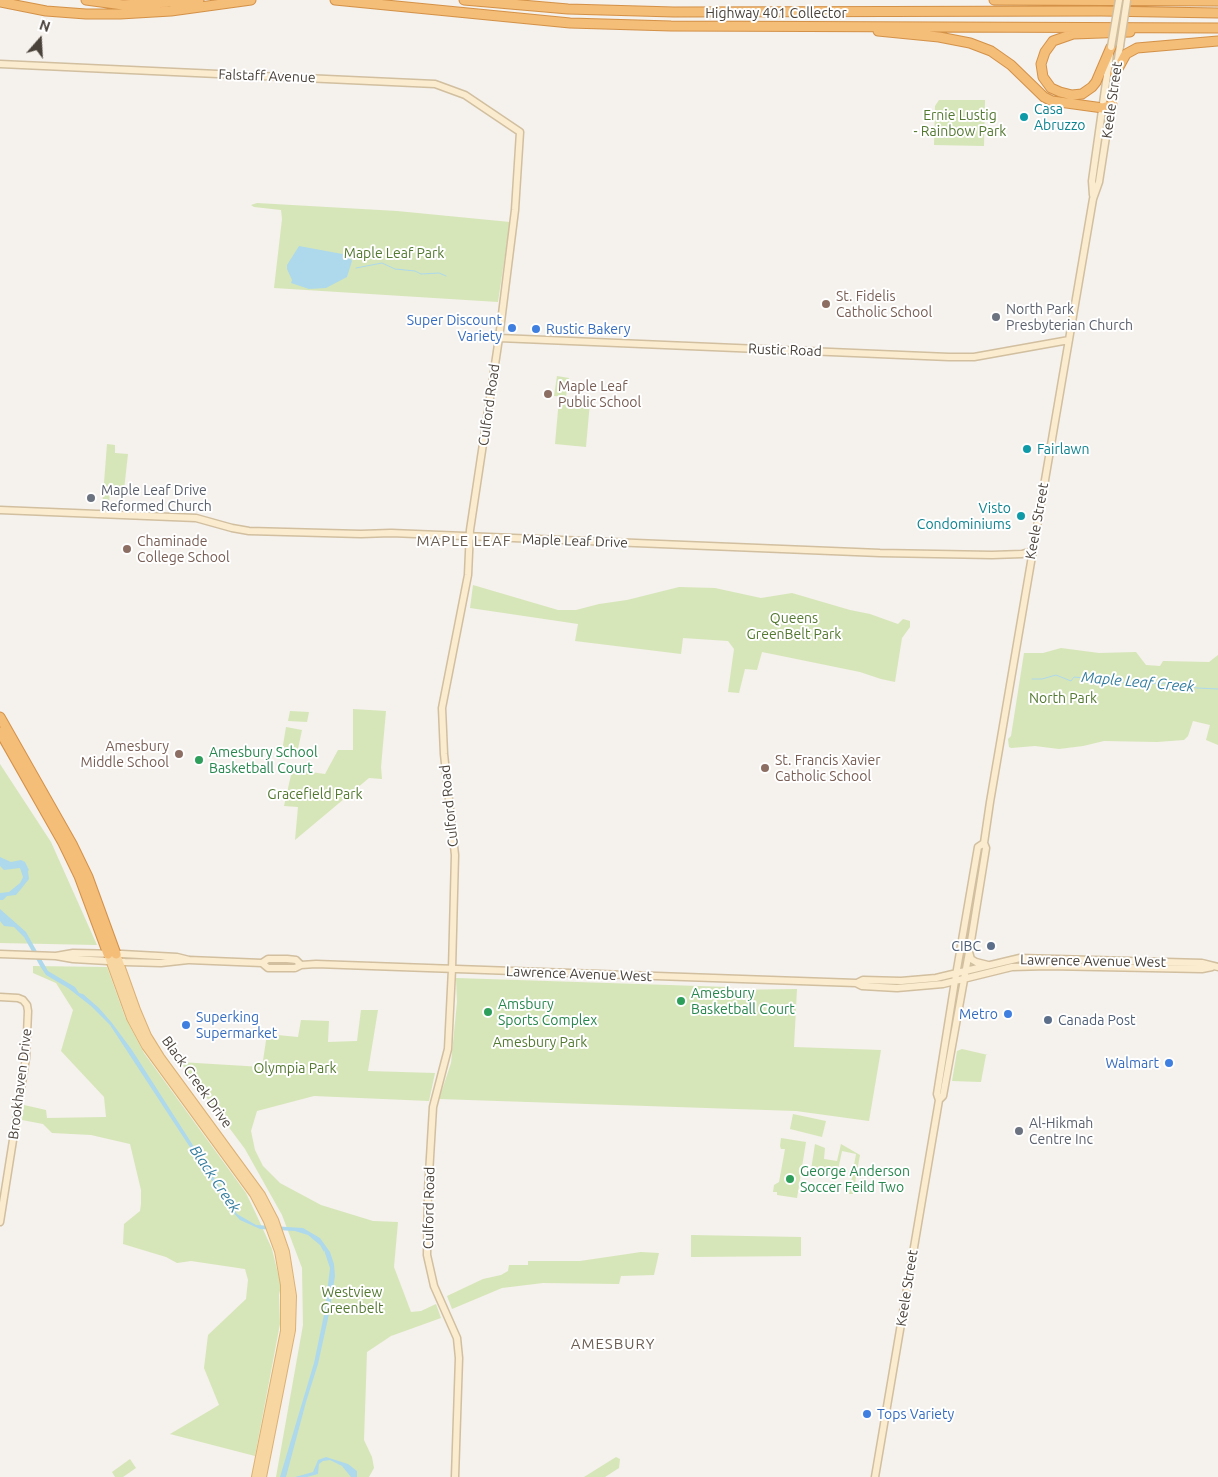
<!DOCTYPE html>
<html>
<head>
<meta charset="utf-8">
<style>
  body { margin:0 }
  #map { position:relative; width:1218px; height:1477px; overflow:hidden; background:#f5f1ec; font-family:Ubuntu,sans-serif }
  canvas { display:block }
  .north { position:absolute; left:15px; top:15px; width:50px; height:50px; -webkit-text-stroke:4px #fff; paint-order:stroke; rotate:19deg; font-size:14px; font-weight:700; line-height:20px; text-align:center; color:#49423a }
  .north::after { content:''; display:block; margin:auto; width:18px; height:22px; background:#49423a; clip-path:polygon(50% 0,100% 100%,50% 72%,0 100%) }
</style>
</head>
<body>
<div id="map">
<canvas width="1218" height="1477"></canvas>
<div class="north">N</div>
</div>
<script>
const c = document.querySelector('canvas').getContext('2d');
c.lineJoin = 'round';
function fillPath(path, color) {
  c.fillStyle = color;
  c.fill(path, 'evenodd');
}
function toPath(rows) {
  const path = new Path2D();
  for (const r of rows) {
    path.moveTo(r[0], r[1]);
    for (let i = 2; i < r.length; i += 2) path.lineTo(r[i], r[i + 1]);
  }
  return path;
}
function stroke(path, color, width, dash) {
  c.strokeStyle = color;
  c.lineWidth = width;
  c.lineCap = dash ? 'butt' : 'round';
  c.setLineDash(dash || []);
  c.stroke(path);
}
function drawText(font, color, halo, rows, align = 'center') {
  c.font = font + ' Ubuntu,sans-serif';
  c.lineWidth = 4;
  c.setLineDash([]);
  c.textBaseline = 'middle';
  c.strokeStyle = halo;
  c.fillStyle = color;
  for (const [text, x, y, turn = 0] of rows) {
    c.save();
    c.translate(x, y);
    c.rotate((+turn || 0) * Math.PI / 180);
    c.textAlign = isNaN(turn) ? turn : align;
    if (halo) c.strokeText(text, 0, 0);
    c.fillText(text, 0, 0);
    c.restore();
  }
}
const green = toPath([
  [939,100,985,100,984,146,934,145,935,106],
  [257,203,397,211,510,222,498,302,274,288,282,219,281,210,254,207,251,205],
  [557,376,569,378,566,397,554,396],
  [559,399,590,402,586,447,555,444],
  [107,444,115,445,115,453,128,454,124,490,121,490,119,494,110,494,108,509,102,509],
  [473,585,558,610,576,610,599,604,627,600,679,587,715,588,761,598,792,593,850,610,870,614,898,624,903,619,910,621,910,627,902,638,895,682,881,679,860,672,762,652,757,670,745,669,739,693,728,692,734,649,728,641,683,638,681,654,575,641,578,624,470,608],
  [1061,648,1099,653,1136,652,1146,665,1160,666,1163,661,1209,662,1218,655,1218,745,1206,740,1210,725,1193,721,1188,736,1184,740,1157,742,1104,741,1083,746,1059,749,1035,746,1011,748,1009,747,1008,739,1011,736,1024,653,1043,653],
  [353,709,386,711,381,767,382,779,369,778,295,840,298,807,284,806,291,775,295,770,325,774,338,750,353,750],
  [290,711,309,712,307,722,288,721],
  [286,727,302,730,297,754,282,751],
  [0,764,51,842,97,945,0,943],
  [33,966,107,967,125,1017,144,1053,246,1193,257,1216,272,1249,281,1286,279,1295,280,1324,255,1456,170,1434,219,1405,204,1368,208,1335,246,1299,248,1280,245,1269,191,1261,177,1263,166,1257,123,1244,124,1224,140,1211,141,1204,141,1190,130,1144,91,1135,52,1133,43,1124,22,1120,24,1105,46,1110,47,1118,106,1117,104,1097,61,1051,73,1010,56,983,33,973],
  [456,978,729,987,729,990,797,989,794,1047,881,1050,869,1121,796,1111,439,1099,451,1063,457,1002],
  [361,1010,378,1010,368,1071,435,1073,429,1101,314,1096,257,1111,251,1131,255,1150,263,1166,280,1183,321,1205,373,1221,398,1222,394,1267,411,1312,421,1311,436,1304,441,1318,391,1336,367,1352,364,1440,372,1457,374,1468,369,1477,276,1477,303,1325,302,1268,282,1215,245,1149,180,1062,262,1067,267,1034,298,1037,301,1020,329,1021,328,1042,357,1041],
  [962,1049,988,1055,986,1055,981,1082,952,1081,957,1051],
  [793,1114,826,1121,822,1137,790,1129],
  [781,1138,806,1142,797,1198,777,1195,777,1192,773,1192,774,1185,779,1182,785,1149,781,1149,780,1146],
  [815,1144,825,1148,824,1159,837,1161,841,1144,860,1155,853,1194,849,1194,856,1154,842,1151,837,1175,811,1170],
  [691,1235,801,1237,801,1256,691,1257],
  [641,1252,659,1253,654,1275,621,1276,619,1284,543,1283,502,1288,452,1309,447,1296,483,1279,501,1275,508,1271,509,1265,528,1265,528,1261,580,1261],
  [616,1457,620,1459,619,1468,605,1477,584,1477],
  [130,1459,136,1468,123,1477,115,1477,112,1472]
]);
const water = toPath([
  [299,246,348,255,352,261,347,277,326,288,309,289,291,283,292,280,287,269,287,265],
  [0,857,11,862,21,860,25,862,29,870,28,871,29,879,21,889,16,895,7,896,3,900,0,900,0,893,9,892,20,883,23,877,20,868,4,870,0,866],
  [0,909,26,932,48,971,75,987,79,993,83,994,99,1008,112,1023,132,1050,237,1214,256,1225,303,1228,320,1238,330,1252,334,1264,335,1276,329,1314,318,1364,306,1402,286,1477,280,1477,314,1363,325,1310,330,1268,324,1250,324,1252,320,1245,308,1235,295,1231,260,1229,240,1220,231,1210,110,1025,91,1006,68,988,46,975,40,966,24,937,14,927,4,926,0,921],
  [326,1457,348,1464,357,1471,357,1477,351,1477,342,1466,330,1460,323,1461,319,1464,318,1474,307,1477,295,1477,313,1472,318,1460]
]);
const stream = toPath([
  [356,268,382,263,395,269,415,271,421,274,439,273,446,276],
  [1032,679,1042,679,1056,675,1071,681,1074,677,1138,684,1173,683,1197,688,1218,689]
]);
const secondary = toPath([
  [0,64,435,84,465,95,520,132,515,210,499,338,470,530,468,575,442,708,444,754,455,855,452,969,448,1049,433,1107,428,1191,427,1255,434,1286,457,1338,459,1358,455,1477],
  [1093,195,1092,181,1110,54],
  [499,338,949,357,974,357,1069,340],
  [0,510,196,518,232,528,249,531,361,534,391,533,880,553,992,555,1022,554,1032,551],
  [969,952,971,959,976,962,988,965],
  [0,954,56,956,73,959,125,962,161,963,188,960],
  [56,956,73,953,122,954,177,957,189,960,262,963,268,959,287,959,296,960,301,965],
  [262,963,268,968,295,968,301,965,316,964,428,968,856,983,862,986,897,988,943,984,1012,967,1047,966,1202,969,1212,967],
  [857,983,863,980,901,981,936,978,1020,958,1202,963,1218,967],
  [0,997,18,998,23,1000,27,1005,28,1011,26,1058,0,1222],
  [939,1100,943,1096,971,941,986,848,984,843,990,802,1093,199,1099,182,1120,46],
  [875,1477,939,1100,937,1094,955,981,978,847,984,843]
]);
const primary = toPath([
  [108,954,131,1018,146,1046,254,1194,268,1221,279,1251,285,1285,285,1331,256,1477],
  [116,954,136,1010,147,1036,160,1057,261,1195,274,1220,285,1252,292,1296,291,1330,262,1477]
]);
const highway = toPath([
  [86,0,123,5,199,0],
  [335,0,570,23,671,26,1218,28],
  [464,0,568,9,674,12,1101,11,1218,13],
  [994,0,1218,1],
  [0,2,46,11,86,14,120,14,171,11,251,0],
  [878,31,939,37,970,43,991,51,1011,65,1044,97,1052,101,1103,108,1112,105],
  [1111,47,1096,82,1092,87,1082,94,1072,95,1060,92,1051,88,1043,77,1041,64,1045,52,1053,41,1073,34,1130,32],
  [1115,74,1126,54,1137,48,1218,41],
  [0,717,72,844,88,877,116,954],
  [0,732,63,843,79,876,108,954]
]);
const secondaryBridge = toPath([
  [1120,46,1127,0],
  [1111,47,1119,0]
]);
const markers = [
  [1024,117,5,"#0f9aa8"],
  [826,304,5,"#8d6e63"],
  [996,317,5,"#6b7280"],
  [512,328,5,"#3f7fe0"],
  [536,329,5,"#3f7fe0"],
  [548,394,5,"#8d6e63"],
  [1027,449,5,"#0f9aa8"],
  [91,498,5,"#6b7280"],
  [1021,516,5,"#0f9aa8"],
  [127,549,5,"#8d6e63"],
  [179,754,5,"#8d6e63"],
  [199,760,5,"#2e9e5b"],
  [765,768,5,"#8d6e63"],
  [991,946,5,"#5c6f8a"],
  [681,1001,5,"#2e9e5b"],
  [488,1012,5,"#2e9e5b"],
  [1008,1014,5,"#3f7fe0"],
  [1048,1020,5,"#5c6f8a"],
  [186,1025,5,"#3f7fe0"],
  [1169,1063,5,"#3f7fe0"],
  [1019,1131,5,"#6b7280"],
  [790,1179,5,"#2e9e5b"],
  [867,1414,5,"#3f7fe0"]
];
const streetNames = [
  ["Highway 401 Collector",776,13],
  ["Falstaff Avenue",267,76,2],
  ["Keele Street",1112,100,-82],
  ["Rustic Road",785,350,2],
  ["Culford Road",489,405,-82],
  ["Keele Street",1037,521,-80],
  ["Maple Leaf Drive",575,541,2],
  ["Culford Road",449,806,-96],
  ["Lawrence Avenue West",1093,961,1],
  ["Lawrence Avenue West",579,974,2],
  ["Black Creek Drive",197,1082,54],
  ["Brookhaven Drive",20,1084,-83],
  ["Culford Road",429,1208,-89],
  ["Keele Street",907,1288,-81]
];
const cultureNames = [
  ["Casa",1034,109],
  ["Abruzzo",1034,125],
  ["Fairlawn",1037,449],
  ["Visto",1011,508,"right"],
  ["Condominiums",1011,524,"right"]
];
const parkNames = [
  ["Ernie Lustig",960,115],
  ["- Rainbow Park",960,131],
  ["Maple Leaf Park",394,253],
  ["Queens",794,618],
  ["GreenBelt Park",794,634],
  ["North Park",1063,698],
  ["Gracefield Park",315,794],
  ["Amesbury Park",540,1042],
  ["Olympia Park",295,1068],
  ["Westview",352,1292],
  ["Greenbelt",352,1308]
];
const educationNames = [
  ["St. Fidelis",836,296],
  ["Catholic School",836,312],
  ["Maple Leaf",558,386],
  ["Public School",558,402],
  ["Chaminade",137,541],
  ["College School",137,557],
  ["Amesbury",169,746,"right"],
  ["Middle School",169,762,"right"],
  ["St. Francis Xavier",775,760],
  ["Catholic School",775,776]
];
const worshipNames = [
  ["North Park",1006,309],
  ["Presbyterian Church",1006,325],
  ["Maple Leaf Drive",101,490],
  ["Reformed Church",101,506],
  ["Al-Hikmah",1029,1123],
  ["Centre Inc",1029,1139]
];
const shopNames = [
  ["Super Discount",502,320],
  ["Variety",502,336],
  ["Rustic Bakery",546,329,"left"],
  ["Metro",998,1014],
  ["Superking",196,1017,"left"],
  ["Supermarket",196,1033,"left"],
  ["Walmart",1159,1063],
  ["Tops Variety",877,1414,"left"]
];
const leisureNames = [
  ["Amesbury School",209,752],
  ["Basketball Court",209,768],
  ["Amesbury",691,993],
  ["Basketball Court",691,1009],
  ["Amsbury",498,1004],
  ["Sports Complex",498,1020],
  ["George Anderson",800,1171],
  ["Soccer Feild Two",800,1187]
];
const serviceNames = [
  ["CIBC",981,946],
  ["Canada Post",1058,1020,"left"]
];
const neighbourhoodNames = [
  ["MAPLE LEAF",464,541],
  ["AMESBURY",613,1344]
];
const waterNames = [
  ["Maple Leaf Creek",1138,682,5],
  ["Black Creek",215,1179,56]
];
fillPath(green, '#d6e6b8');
fillPath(water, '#aed9ec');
stroke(stream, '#aed9ec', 1);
stroke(secondary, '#d1bf9f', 9);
stroke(primary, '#dcb172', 10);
stroke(highway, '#d39147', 11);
stroke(secondary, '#fbecd0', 6);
stroke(primary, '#f7d6a2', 8);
stroke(highway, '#f4bd78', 9);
stroke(secondaryBridge, '#d1bf9f', 9, []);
stroke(secondaryBridge, '#fbecd0', 6);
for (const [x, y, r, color] of markers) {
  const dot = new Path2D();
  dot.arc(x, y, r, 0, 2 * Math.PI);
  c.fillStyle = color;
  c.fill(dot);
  stroke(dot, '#fff', 2);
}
drawText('14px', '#49423a', '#fff', streetNames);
drawText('14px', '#0d838f', '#fff', cultureNames, 'left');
drawText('14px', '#537830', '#fff', parkNames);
drawText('14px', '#785e54', '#fff', educationNames, 'left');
drawText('14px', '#5b616d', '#fff', worshipNames, 'left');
drawText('14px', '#366cbe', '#fff', shopNames, 'right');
drawText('14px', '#27864d', '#fff', leisureNames, 'left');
drawText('14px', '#4e5e75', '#fff', serviceNames, 'right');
c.letterSpacing = '1px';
drawText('15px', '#6b5e52', '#fff', neighbourhoodNames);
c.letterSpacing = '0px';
drawText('italic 15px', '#357e9f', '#fff', waterNames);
</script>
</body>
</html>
